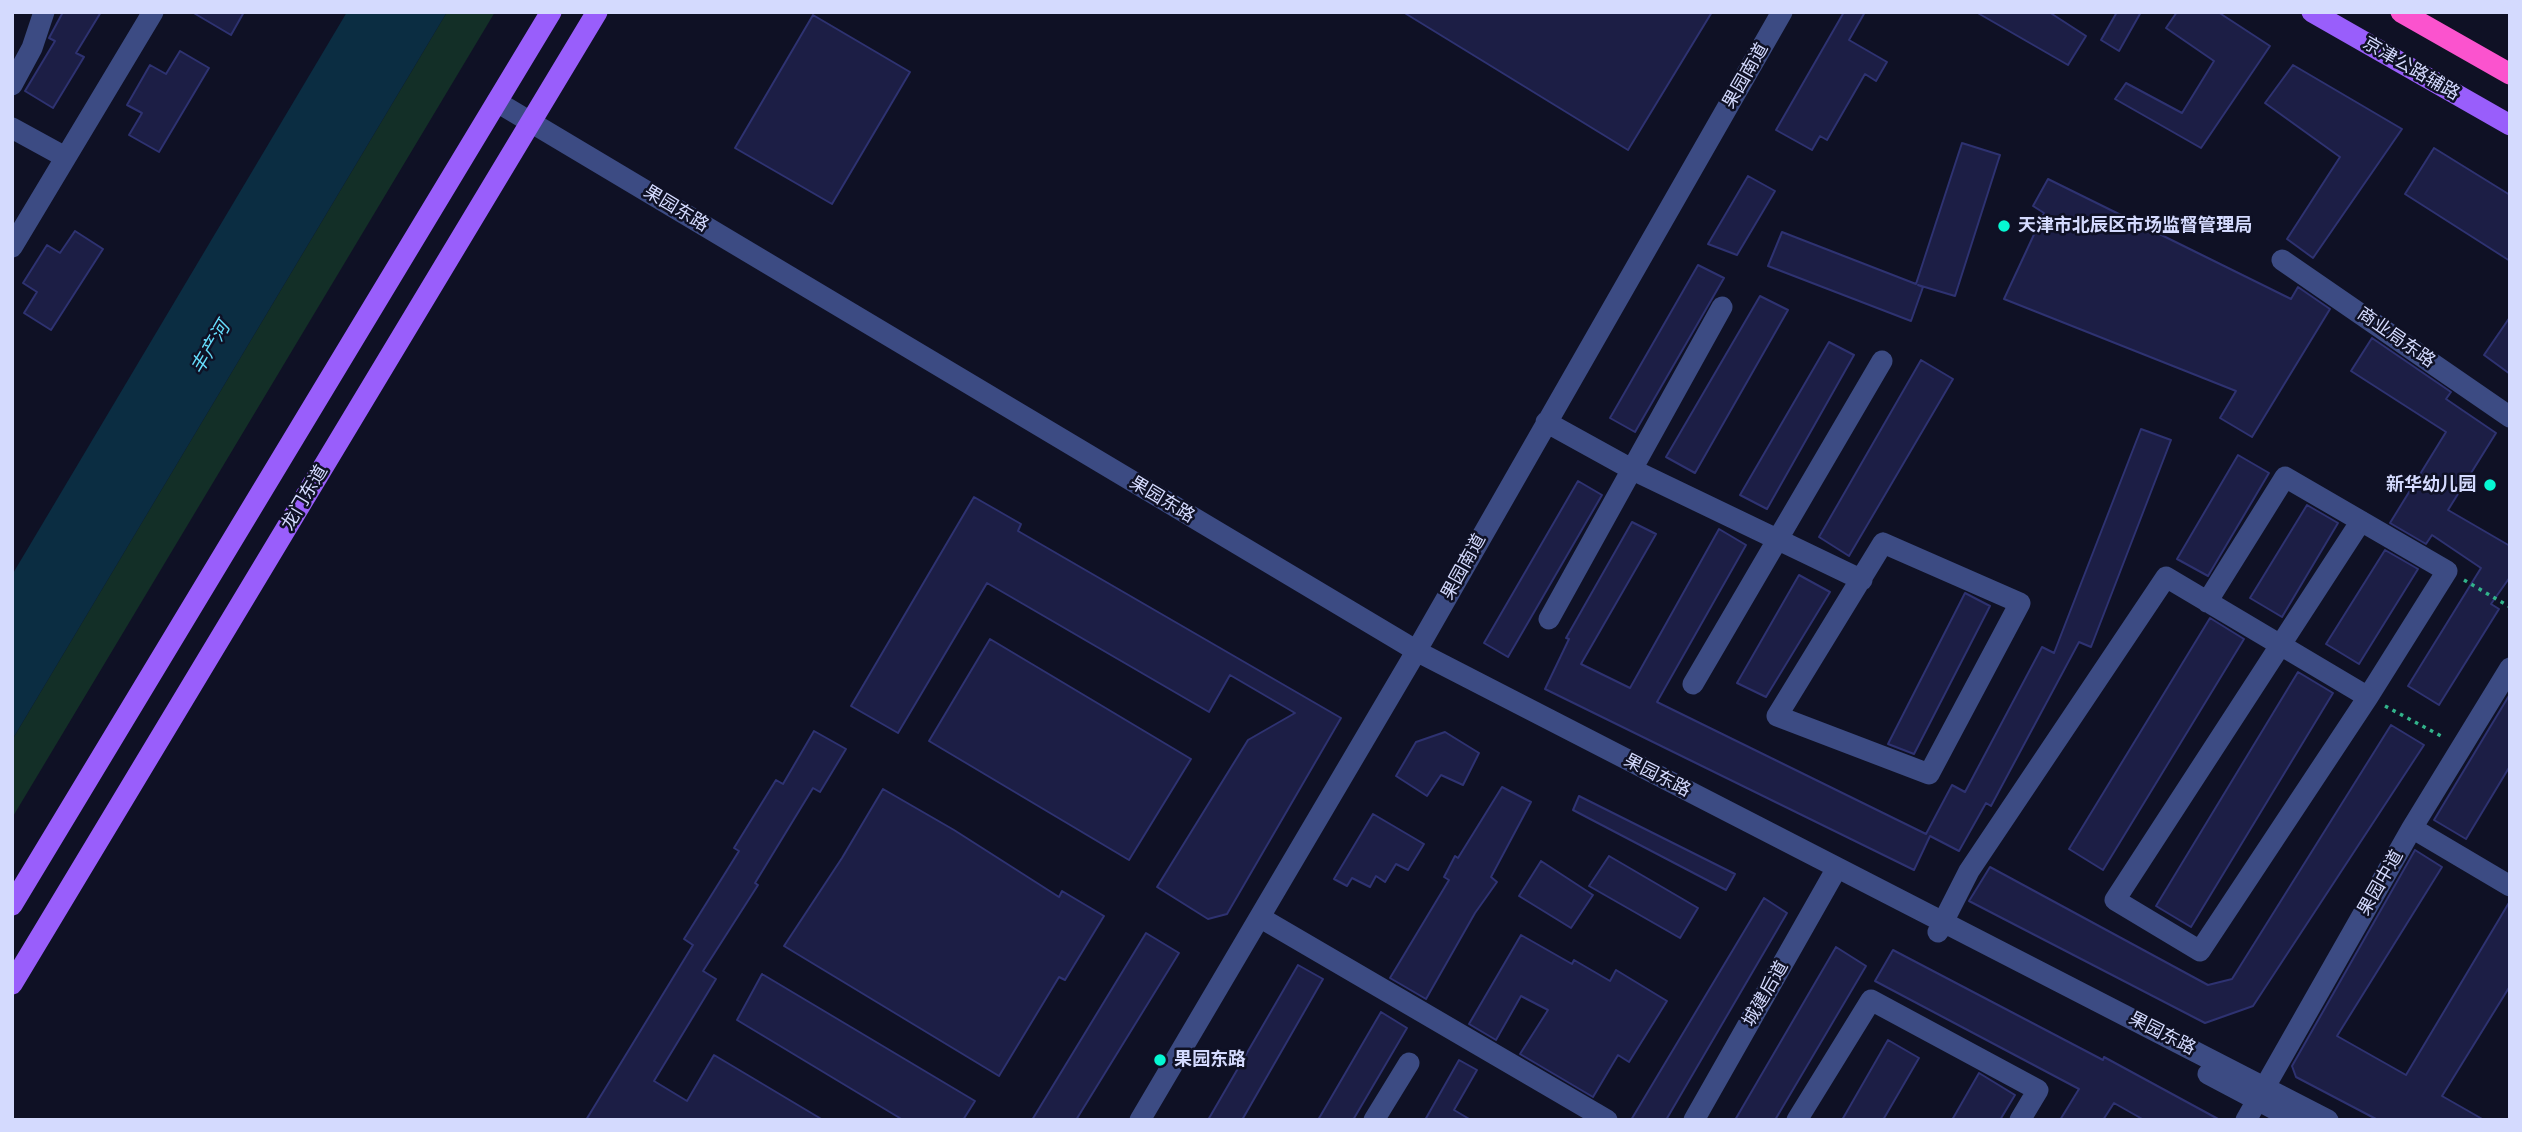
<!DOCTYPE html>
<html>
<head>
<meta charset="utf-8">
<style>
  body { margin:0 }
  #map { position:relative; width:2522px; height:1132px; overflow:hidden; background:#0f1125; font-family:Arial,sans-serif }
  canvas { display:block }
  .frame { position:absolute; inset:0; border:14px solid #d4dafe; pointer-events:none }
</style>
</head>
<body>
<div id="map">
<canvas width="2522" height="1132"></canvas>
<div class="frame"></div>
</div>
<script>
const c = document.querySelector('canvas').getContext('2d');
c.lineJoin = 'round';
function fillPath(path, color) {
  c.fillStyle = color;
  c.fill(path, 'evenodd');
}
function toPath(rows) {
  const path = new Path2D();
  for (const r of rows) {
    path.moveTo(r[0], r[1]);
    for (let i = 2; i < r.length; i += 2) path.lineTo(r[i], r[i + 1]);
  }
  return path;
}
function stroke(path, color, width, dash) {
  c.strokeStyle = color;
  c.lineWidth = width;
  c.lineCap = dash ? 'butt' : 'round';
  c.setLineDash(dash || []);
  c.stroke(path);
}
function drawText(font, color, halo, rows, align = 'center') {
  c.font = font + ' Arial,"Noto Sans SC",sans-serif';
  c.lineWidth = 5;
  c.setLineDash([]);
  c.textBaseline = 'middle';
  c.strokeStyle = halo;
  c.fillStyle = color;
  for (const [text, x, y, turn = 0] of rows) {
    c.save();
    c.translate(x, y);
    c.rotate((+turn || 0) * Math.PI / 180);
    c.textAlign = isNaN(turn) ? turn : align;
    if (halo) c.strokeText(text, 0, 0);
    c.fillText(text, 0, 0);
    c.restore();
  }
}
const green = toPath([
  [447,12,495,12,12,818,12,740]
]);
const water = toPath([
  [347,12,447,12,12,740,12,575]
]);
const building = toPath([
  [63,12,101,12,76,53,84,57,53,108,25,91,55,41,49,38,63,12],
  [192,12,244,12,231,35,192,12],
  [1403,12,1712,12,1628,150,1403,12],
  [1844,12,1865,12,1849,40,1887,62,1876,81,1865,74,1827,140,1820,136,1812,150,1776,130,1844,12],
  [1976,12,2049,12,2086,36,2068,65,1976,12],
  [2117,12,2141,12,2119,51,2101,40,2117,12],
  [2177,12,2218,12,2270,46,2201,148,2115,99,2126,83,2182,113,2214,61,2166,28,2177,12],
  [813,15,910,72,832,204,735,148,813,15],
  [180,51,209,68,159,152,129,135,142,113,127,105,150,65,166,74,180,51],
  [2293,65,2402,129,2313,258,2287,239,2340,157,2265,103,2293,65],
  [1962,143,2000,155,1955,296,1918,285,1923,287,1911,321,1768,266,1782,232,1916,284,1962,143],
  [2434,148,2510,195,2510,261,2405,194,2434,148],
  [1748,176,1775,191,1737,255,1708,244,1748,176],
  [2048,179,2291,299,2298,287,2330,309,2252,437,2220,418,2236,391,2004,299,2044,213,2033,206,2048,179],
  [75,231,103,249,51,330,24,313,37,292,23,283,47,245,60,253,75,231],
  [1698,265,1724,278,1635,432,1610,418,1698,265],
  [1760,296,1788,310,1695,473,1666,457,1760,296],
  [2510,317,2510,374,2484,355,2510,317],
  [2372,338,2451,392,2446,399,2496,433,2448,510,2510,546,2510,577,2491,604,2499,609,2439,705,2408,686,2481,568,2432,535,2426,544,2390,523,2446,432,2351,371,2372,338],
  [1829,342,1854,355,1767,509,1740,495,1829,342],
  [1921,360,1953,379,1849,556,1819,537,1921,360],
  [2141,429,2171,440,2091,647,2079,642,1991,806,1986,803,1959,851,1930,836,1914,870,1545,689,1569,639,1566,638,1632,522,1656,534,1581,664,1630,688,1719,529,1746,545,1657,702,1926,834,1952,785,1965,792,2042,647,2054,653,2141,429],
  [2238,455,2269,473,2208,576,2177,559,2238,455],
  [1578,481,1602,495,1508,657,1484,643,1578,481],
  [974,497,1021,524,1018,531,1341,718,1227,914,1208,919,1157,887,1248,740,1295,713,1230,675,1209,712,987,583,898,733,851,706,974,497],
  [2307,505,2338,523,2282,617,2250,598,2307,505],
  [2385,550,2418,569,2359,664,2326,644,2385,550],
  [1799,575,1830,592,1766,697,1737,683,1799,575],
  [1965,593,1990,606,1914,754,1888,744,1965,593],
  [2210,618,2244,639,2103,870,2069,849,2210,618],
  [990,639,1191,759,1129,860,929,741,990,639],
  [2298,672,2333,693,2191,927,2156,906,2298,672],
  [2510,694,2510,766,2466,839,2434,820,2510,694],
  [2391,725,2424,745,2253,1006,2205,1023,1969,901,1990,867,2208,985,2232,979,2391,725],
  [814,731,846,749,820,792,813,788,755,883,758,885,703,971,716,979,654,1081,687,1101,714,1055,823,1120,586,1120,693,945,684,939,739,851,734,848,776,780,783,784,814,731],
  [1445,732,1479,753,1463,785,1441,775,1427,796,1396,776,1416,742,1445,732],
  [1502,787,1531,802,1491,877,1497,882,1475,913,1426,999,1390,978,1449,880,1444,877,1455,856,1458,858,1502,787],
  [883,789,954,830,1059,897,1062,891,1104,916,1065,980,1059,977,999,1076,784,946,842,858,883,789],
  [1579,796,1735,874,1726,890,1573,810,1579,796],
  [1373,814,1424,844,1408,870,1396,864,1385,882,1376,876,1370,887,1352,878,1347,886,1334,879,1373,814],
  [2415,850,2442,867,2337,1036,2406,1075,2510,901,2510,986,2442,1096,2484,1120,2378,1120,2296,1077,2292,1066,2415,850],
  [1609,856,1698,908,1680,938,1589,886,1609,856],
  [1541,861,1593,895,1571,928,1519,896,1541,861],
  [1764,898,1787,913,1666,1120,1631,1120,1764,898],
  [1146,933,1179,953,1076,1120,1032,1120,1146,933],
  [1521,935,1572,964,1574,960,1610,981,1616,970,1667,1001,1629,1062,1618,1055,1593,1097,1520,1054,1548,1010,1521,996,1496,1040,1469,1024,1521,935],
  [1836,947,1866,966,1775,1120,1735,1120,1836,947],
  [1893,950,2103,1060,2104,1057,2220,1120,2144,1120,2114,1103,2103,1120,2060,1120,2079,1089,1875,981,1893,950],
  [1298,965,1323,979,1242,1120,1208,1120,1298,965],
  [762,974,975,1101,963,1120,903,1120,737,1020,762,974],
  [1381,1012,1407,1028,1353,1120,1318,1120,1381,1012],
  [1888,1040,1919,1058,1883,1120,1842,1120,1888,1040],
  [1459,1060,1477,1070,1454,1110,1471,1120,1425,1120,1459,1060],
  [1979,1073,2015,1095,2000,1120,1952,1120,1979,1073]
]);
const path = toPath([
  [2464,580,2510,607],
  [2385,706,2443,737]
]);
const minor = toPath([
  [12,85,32,48,44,12],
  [497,102,1422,654,2328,1120],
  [12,128,65,157],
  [12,247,153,12],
  [2282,260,2510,417],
  [1546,422,1633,470,1862,580],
  [1883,543,2020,603,1929,774,1777,716,1883,543],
  [2207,602,2285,477,2447,571,2368,697,2200,951,2115,900,2361,521],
  [1549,619,1722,307],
  [1693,684,1882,361],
  [2412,828,2510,886],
  [1261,918,1607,1120],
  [1938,932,1969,871,2166,577,2368,697],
  [2208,1074,2295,1120],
  [1140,1120,1410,662,1782,12],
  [1374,1120,1409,1063],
  [1694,1120,1837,868],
  [1797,1120,1871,1000,2038,1090,2020,1120],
  [2246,1120,2412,828,2510,668]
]);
const major = toPath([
  [2312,12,2510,125],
  [12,905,551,12],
  [12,984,597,12]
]);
const highway = toPath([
  [2401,12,2510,74]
]);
const markers = [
  [2004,226,7,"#06f8d3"],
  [2490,485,7,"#06f8d3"],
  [1160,1060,7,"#06f8d3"]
];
const streetNames = [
  ["京津公路辅路",2411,69,30],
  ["果园南道",1746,76,-60],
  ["果园东路",676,209,31],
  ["商业局东路",2396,338,35],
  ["龙门东道",305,498,-59],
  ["果园东路",1162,500,31],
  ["果园南道",1464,567,-61],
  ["果园东路",1657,776,27],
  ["果园中道",2381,883,-60],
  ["城建后道",1766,994,-60],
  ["果园东路",2162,1034,27]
];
const poiNames = [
  ["天津市北辰区市场监督管理局",2018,226],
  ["新华幼儿园",2476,485,"right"],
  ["果园东路",1174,1060]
];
const waterNames = [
  ["丰产河",211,348,-59]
];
fillPath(green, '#132f27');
fillPath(water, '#0b2d42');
fillPath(building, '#1c1e45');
stroke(building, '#2e3271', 2);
stroke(path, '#32b48b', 3.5, [3.5, 5]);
stroke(minor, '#3c4b83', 21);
stroke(major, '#995efb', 21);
stroke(highway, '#fb53ce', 21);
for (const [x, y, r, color] of markers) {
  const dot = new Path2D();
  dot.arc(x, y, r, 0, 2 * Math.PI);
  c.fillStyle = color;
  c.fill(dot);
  stroke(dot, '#0f1125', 2.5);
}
drawText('18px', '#d4dafe', '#0f1125', streetNames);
drawText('bold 18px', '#d4dafe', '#0f1125', poiNames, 'left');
drawText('italic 19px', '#65dcfb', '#0f1125', waterNames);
</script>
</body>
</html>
